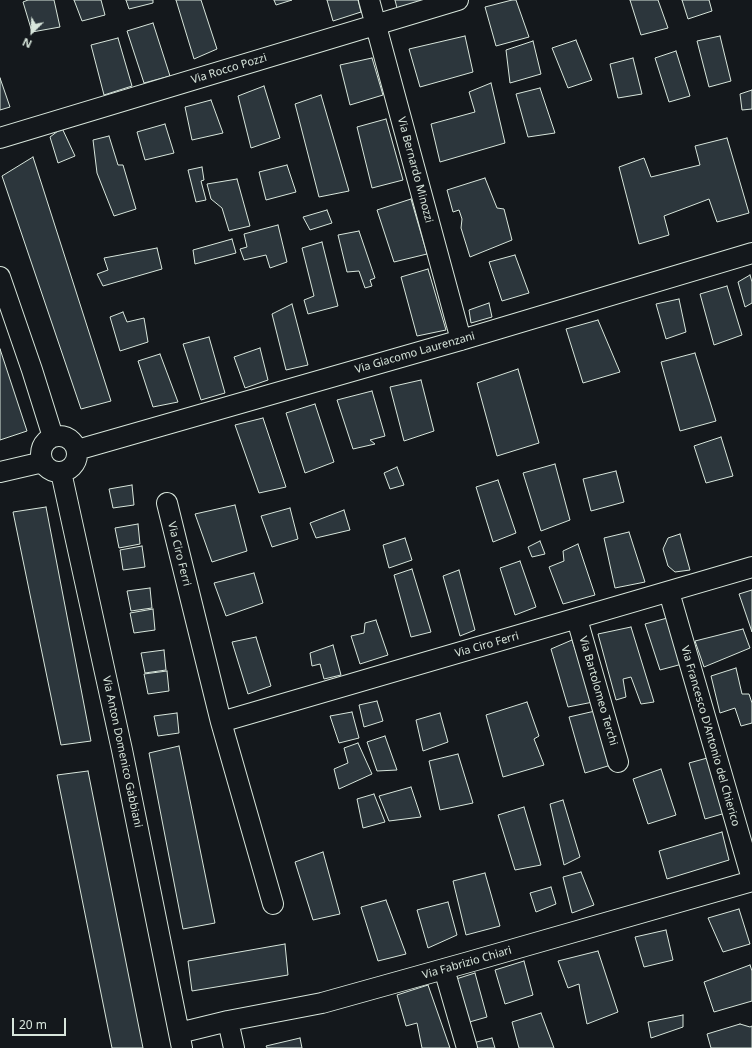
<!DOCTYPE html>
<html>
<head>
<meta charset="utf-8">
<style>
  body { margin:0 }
  #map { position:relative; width:752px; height:1048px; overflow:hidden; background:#14181c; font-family:"Noto Sans",sans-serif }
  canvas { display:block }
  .north { position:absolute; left:12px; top:12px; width:40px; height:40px; -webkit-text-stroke:3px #14181c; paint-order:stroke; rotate:204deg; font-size:11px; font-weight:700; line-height:16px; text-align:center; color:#d8e6dc }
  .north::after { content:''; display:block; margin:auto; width:14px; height:18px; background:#d8e6dc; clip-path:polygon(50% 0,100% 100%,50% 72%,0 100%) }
  .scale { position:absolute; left:12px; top:1018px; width:54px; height:18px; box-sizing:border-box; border:2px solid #d8e6dc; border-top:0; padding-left:5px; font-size:12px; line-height:14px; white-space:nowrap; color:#d8e6dc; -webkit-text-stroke:3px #14181c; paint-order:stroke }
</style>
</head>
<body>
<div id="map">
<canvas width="752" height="1048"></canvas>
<div class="north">N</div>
<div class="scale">20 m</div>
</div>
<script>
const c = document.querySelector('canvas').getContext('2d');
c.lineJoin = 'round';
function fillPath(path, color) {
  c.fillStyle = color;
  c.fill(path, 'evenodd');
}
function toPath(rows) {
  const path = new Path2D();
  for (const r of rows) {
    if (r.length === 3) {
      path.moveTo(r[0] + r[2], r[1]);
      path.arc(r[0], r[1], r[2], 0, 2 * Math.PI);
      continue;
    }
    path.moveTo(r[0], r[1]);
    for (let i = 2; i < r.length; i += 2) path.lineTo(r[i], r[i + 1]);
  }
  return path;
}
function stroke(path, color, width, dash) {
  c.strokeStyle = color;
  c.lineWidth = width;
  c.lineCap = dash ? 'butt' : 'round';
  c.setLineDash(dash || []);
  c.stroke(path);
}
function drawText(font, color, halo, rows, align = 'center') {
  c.font = font + ' "Noto Sans",sans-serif';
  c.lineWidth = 3;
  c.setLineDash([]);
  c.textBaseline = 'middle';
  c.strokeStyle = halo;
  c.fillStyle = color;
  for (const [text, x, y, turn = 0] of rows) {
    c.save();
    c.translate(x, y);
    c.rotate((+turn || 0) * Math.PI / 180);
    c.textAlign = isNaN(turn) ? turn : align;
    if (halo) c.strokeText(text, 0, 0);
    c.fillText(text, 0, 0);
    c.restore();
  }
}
const building = toPath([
  [28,0,54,0,60,27,32,32,23,2,28,0],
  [74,0,101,0,105,15,82,21,74,0],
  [126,0,153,0,153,3,129,9,126,0],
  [176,0,201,0,217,49,194,59,176,0],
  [274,0,292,0,276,5,274,0],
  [327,0,358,0,361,12,333,21,327,0],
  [395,0,423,0,423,2,397,8,395,0],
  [512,0,516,0,529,37,496,46,485,7,512,0],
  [630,0,658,0,668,28,641,35,630,0],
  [682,0,709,0,712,11,688,19,682,0],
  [153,23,170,76,144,83,127,31,153,23],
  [465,36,473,72,420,87,409,49,465,36],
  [720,36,731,81,709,87,697,41,720,36],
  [118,38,132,86,104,95,91,45,118,38],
  [576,40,592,80,568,88,552,48,576,40],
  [533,41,541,74,510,83,506,50,533,41],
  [676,51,690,96,669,102,655,58,676,51],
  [372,58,383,95,350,105,340,65,372,58],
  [633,58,642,94,618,98,610,64,633,58],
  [0,78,10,107,0,110,0,78],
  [491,83,505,143,440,162,431,124,475,112,469,92,491,83],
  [264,86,280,138,251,148,238,96,264,86],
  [540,88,555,133,528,137,516,94,540,88],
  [752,90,752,109,742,110,740,94,752,90],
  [321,95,349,191,319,197,295,104,321,95],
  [211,100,223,133,192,140,185,107,211,100],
  [386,119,403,180,372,188,357,127,386,119],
  [165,124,174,153,145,160,137,132,165,124],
  [62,128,75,156,58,163,50,137,62,128],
  [109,136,118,165,123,165,136,209,114,216,97,173,93,140,109,136],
  [727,138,749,213,717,222,709,199,664,216,669,235,639,244,619,167,644,158,651,177,700,165,695,146,727,138],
  [33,157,111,401,81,409,2,176,33,157],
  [287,165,296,192,266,200,259,172,287,165],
  [202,167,204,180,201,181,206,200,196,202,188,170,202,167],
  [485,178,497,208,504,209,512,240,470,257,461,228,462,219,459,210,453,212,447,190,485,178],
  [237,179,250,226,229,231,222,208,211,199,207,184,237,179],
  [411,199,427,254,394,262,377,210,411,199],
  [327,210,332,223,310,230,303,217,327,210],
  [278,225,287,262,270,268,266,255,244,260,240,249,247,247,244,234,278,225],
  [359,231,375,278,370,280,372,286,365,288,359,271,347,272,338,235,359,231],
  [232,239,236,253,195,264,193,250,232,239],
  [322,242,338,306,308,314,304,300,314,296,302,248,322,242],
  [157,248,162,269,103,286,97,274,108,270,104,258,157,248],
  [515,255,529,293,502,301,489,262,515,255],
  [428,269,446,330,417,336,401,277,428,269],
  [750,275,752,282,752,303,745,307,738,282,750,275],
  [727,286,742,335,714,345,700,294,727,286],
  [679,299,686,332,666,339,656,304,679,299],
  [489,303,492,317,471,323,469,310,489,303],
  [292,304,308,365,286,370,272,314,292,304],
  [123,312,127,322,144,318,148,342,120,351,110,317,123,312],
  [598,320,620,372,583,383,566,329,598,320],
  [209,337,225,393,201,400,183,344,209,337],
  [260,348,268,380,245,388,234,357,260,348],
  [0,349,27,431,0,440,0,349],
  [695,353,716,421,680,431,661,362,695,353],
  [160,354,178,402,153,407,138,361,160,354],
  [518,369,539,443,497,456,477,383,518,369],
  [421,380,434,431,404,441,390,387,421,380],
  [372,391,385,436,370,440,375,444,353,449,337,400,372,391],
  [315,404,334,462,305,473,286,413,315,404],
  [263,418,286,487,259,493,235,425,263,418],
  [721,437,733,476,706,483,694,446,721,437],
  [555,464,570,520,541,531,523,473,555,464],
  [397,467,404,485,390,489,384,473,397,467],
  [616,471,624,502,591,511,583,479,616,471],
  [498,480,516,533,493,542,476,487,498,480],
  [132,485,134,505,113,508,109,489,132,485],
  [235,505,247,551,212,562,195,514,235,505],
  [46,507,91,741,61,745,13,512,46,507],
  [290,508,298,539,272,547,261,516,290,508],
  [344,510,350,530,316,538,310,523,344,510],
  [138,524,140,544,119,548,115,528,138,524],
  [629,532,645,582,615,588,604,538,629,532],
  [680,534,690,570,675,572,668,566,663,549,668,538,680,534],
  [405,538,412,560,389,568,383,545,405,538],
  [540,541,545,554,532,557,528,547,540,541],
  [578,544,595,595,563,604,549,567,564,561,563,551,578,544],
  [142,546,145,567,123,570,120,550,142,546],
  [520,561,536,607,515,615,500,568,520,561],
  [412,569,431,632,411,637,394,575,412,569],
  [459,570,475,630,460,636,443,576,459,570],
  [254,573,263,603,226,616,214,583,254,573],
  [150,588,152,608,131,611,127,591,150,588],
  [752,590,752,632,739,594,752,590],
  [153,609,155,630,134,633,130,613,153,609],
  [671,617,686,663,660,670,645,624,671,617],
  [376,620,388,655,360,664,351,636,364,633,365,623,376,620],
  [631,627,654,702,641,704,631,677,623,679,626,697,616,700,598,634,631,627],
  [743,629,750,648,704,667,695,641,743,629],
  [256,637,271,686,248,694,232,642,256,637],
  [572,640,593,702,568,707,551,649,572,640],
  [333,645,341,675,324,679,320,664,312,666,310,653,333,645],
  [164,650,166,670,145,673,141,653,164,650],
  [736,668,742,694,749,694,752,703,752,723,741,726,735,708,720,713,711,676,736,668],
  [167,671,169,691,148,694,144,674,167,671],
  [377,701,383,721,364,727,359,705,377,701],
  [527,702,539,736,534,739,544,765,503,777,486,715,527,702],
  [595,711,611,765,585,773,569,717,595,711],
  [352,712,359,738,339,743,330,716,352,712],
  [177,713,179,733,158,736,154,716,177,713],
  [440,713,448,742,423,751,416,720,440,713],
  [385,736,397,770,377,771,367,742,385,736],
  [358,743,372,774,339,789,334,769,348,763,344,748,358,743],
  [179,746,215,923,183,929,149,753,179,746],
  [458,754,473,803,440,810,429,761,458,754],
  [711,757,729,812,705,819,689,763,711,757],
  [661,769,676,815,648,824,633,779,661,769],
  [88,771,143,1048,112,1048,57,775,88,771],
  [411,787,421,817,389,821,379,796,411,787],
  [374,794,385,822,363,828,357,799,374,794],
  [563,800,580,857,564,865,550,804,563,800],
  [524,807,541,865,515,870,498,815,524,807],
  [722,832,729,860,667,879,659,851,722,832],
  [323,852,340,914,313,920,295,862,323,852],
  [581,872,594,905,572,913,563,877,581,872],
  [485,873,500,926,466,935,453,881,485,873],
  [551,887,556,904,536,912,530,893,551,887],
  [386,900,406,954,378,961,361,907,386,900],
  [448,902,457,935,428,948,417,910,448,902],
  [739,909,750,944,723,952,708,918,739,909],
  [666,930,673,960,644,967,635,937,666,930],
  [285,944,288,975,192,991,188,961,285,944],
  [598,951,618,1012,587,1024,580,991,579,984,568,988,558,961,598,951],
  [524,961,533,995,505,1004,495,970,524,961],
  [750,965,752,971,752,1001,714,1012,704,982,750,965],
  [475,973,487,1017,466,1023,453,980,475,973],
  [428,985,450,1048,422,1048,417,1023,406,1026,397,995,428,985],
  [541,1013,554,1048,519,1048,512,1022,541,1013],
  [683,1015,683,1027,651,1038,648,1022,683,1015],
  [740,1024,750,1027,752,1026,752,1048,711,1048,707,1034,740,1024],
  [300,1038,302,1048,267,1048,266,1046,300,1038],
  [492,1038,495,1048,475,1048,473,1043,492,1038]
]);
const minor = toPath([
  [369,0,461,340],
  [0,138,458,0],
  [0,277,32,370,53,437],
  [59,454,18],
  [77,450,461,340,752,253],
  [0,472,43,462],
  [61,472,122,750,182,1048],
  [167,503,221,722,273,904],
  [669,592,752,879],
  [577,619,618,762],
  [221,722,752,567],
  [444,969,467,1048],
  [228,1021,234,1048],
  [179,1033,228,1021,322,1003,469,962,752,881]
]);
const streetNames = [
  ["Via Rocco Pozzi",229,69,-17],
  ["Via Bernardo Minozzi",415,170,75],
  ["Via Giacomo Laurenzani",415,353,-16],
  ["Via Ciro Ferri",179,554,76],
  ["Via Ciro Ferri",487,645,-16],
  ["Via Bartolomeo Terchi",598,691,74],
  ["Via Francesco D'Antonio del Chierico",710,736,74],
  ["Via Anton Domenico Gabbiani",122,752,78],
  ["Via Fabrizio Chiari",467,963,-16]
];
fillPath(building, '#2c363c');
stroke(building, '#d8e6dc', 1);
stroke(minor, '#d8e6dc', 22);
stroke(minor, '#14181c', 20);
drawText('11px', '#d8e6dc', '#14181c', streetNames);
</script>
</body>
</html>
